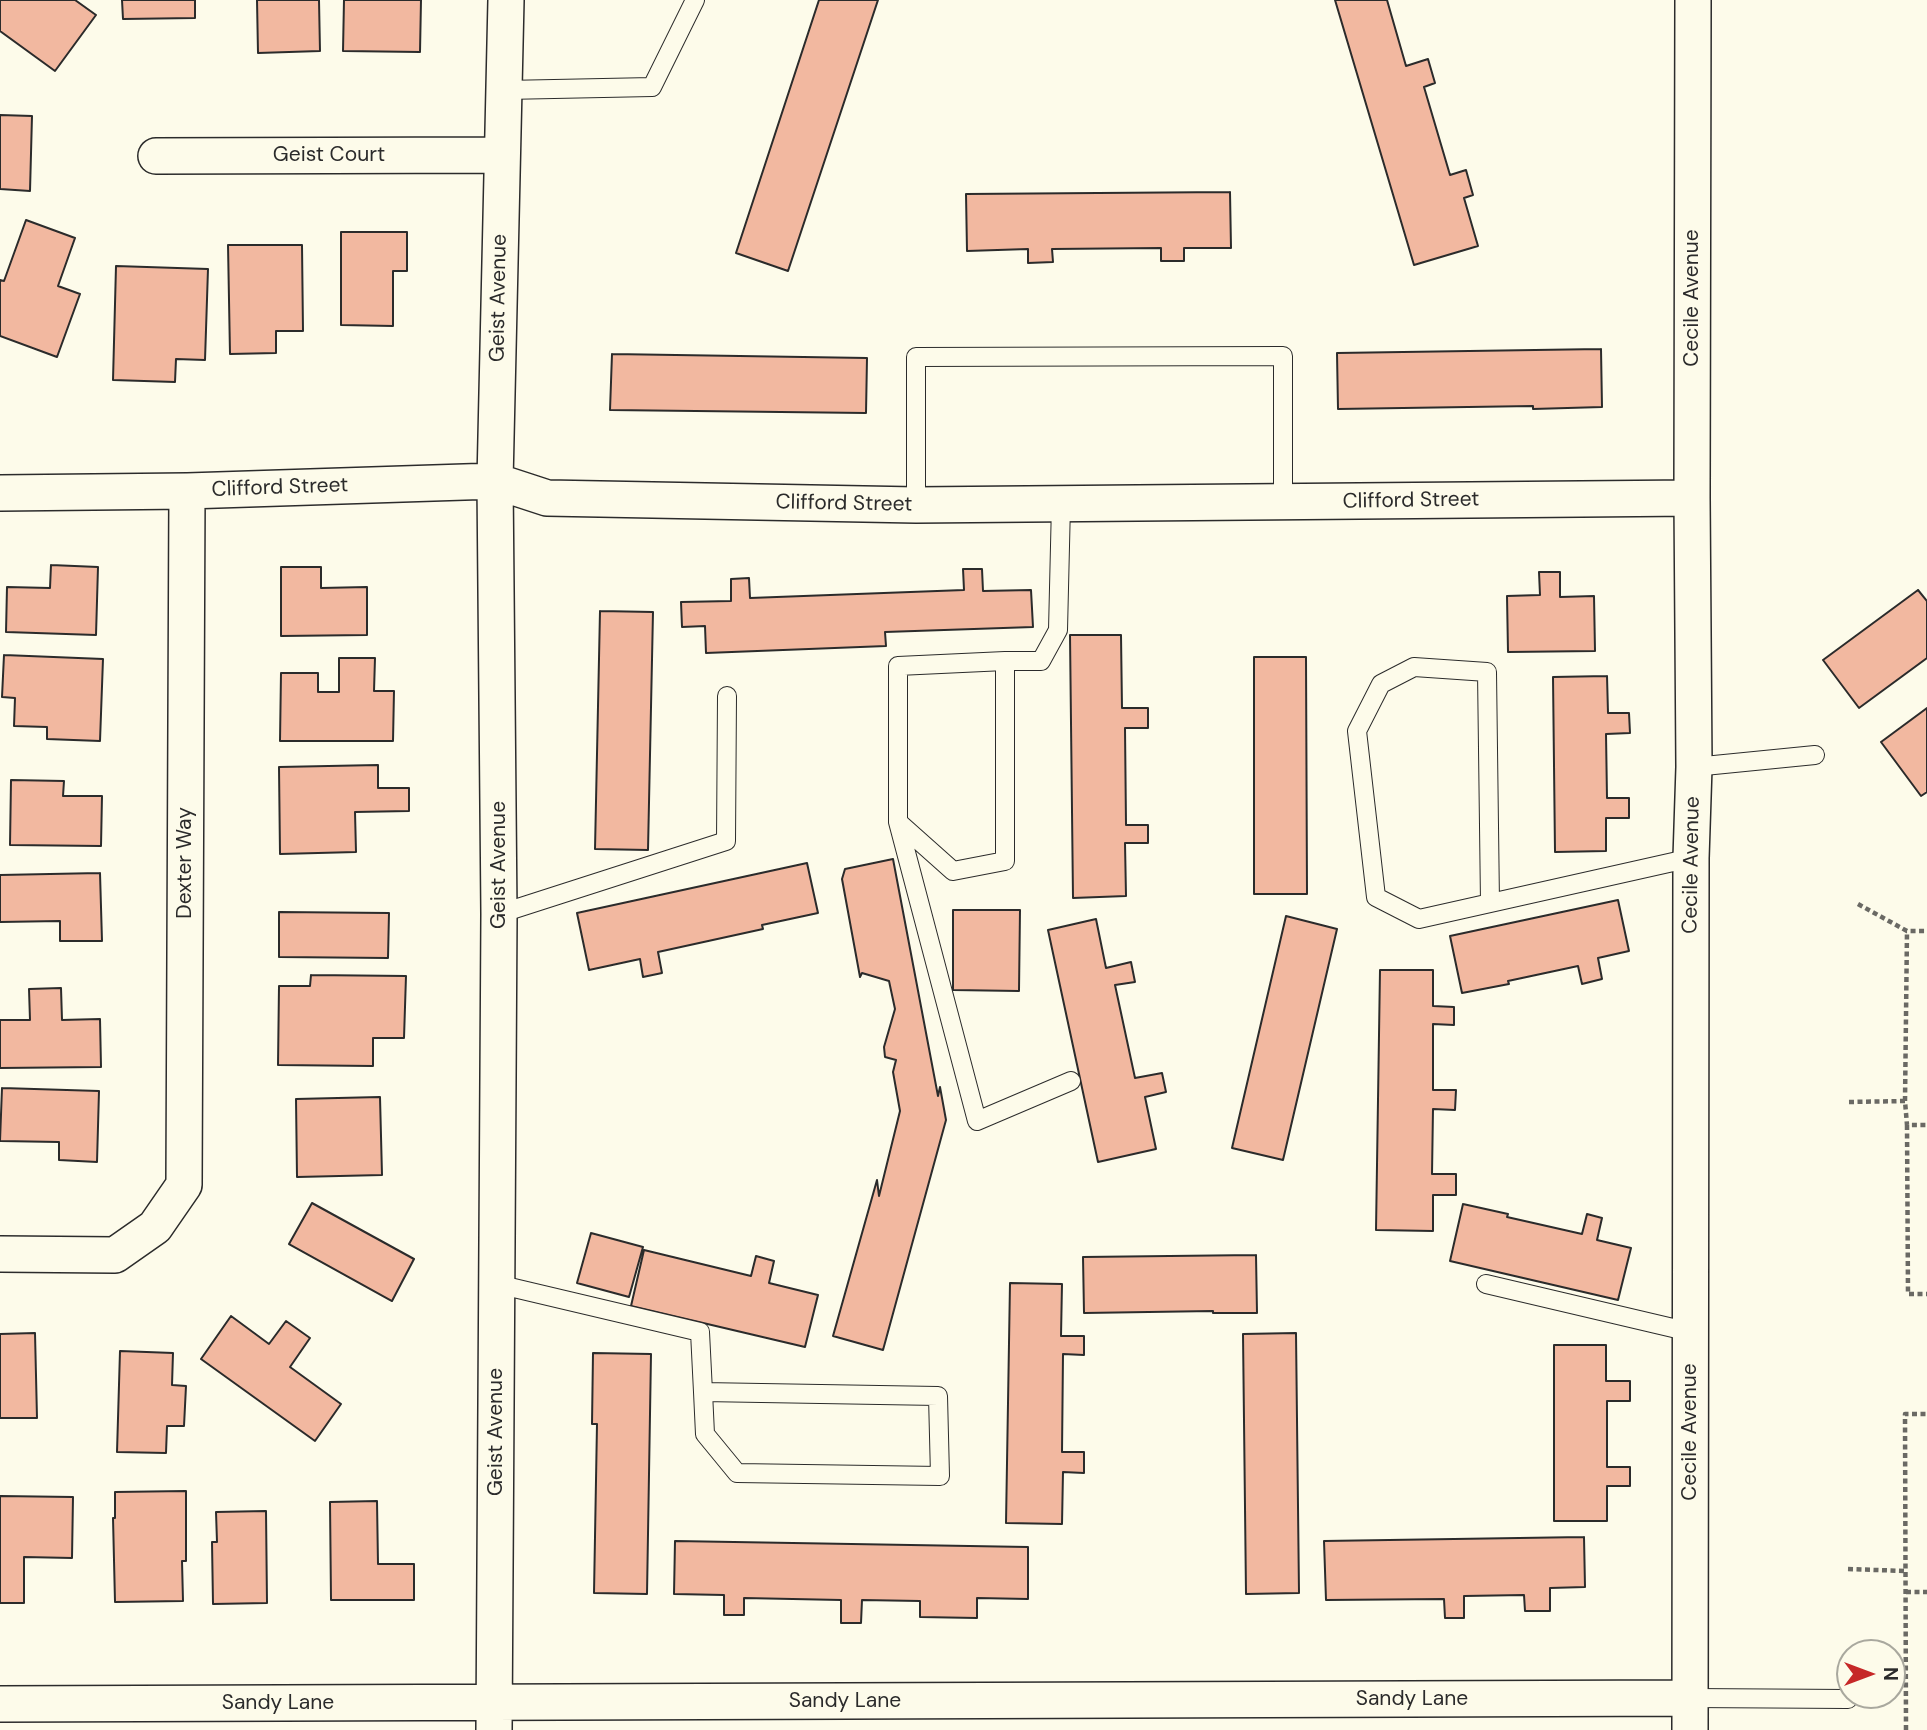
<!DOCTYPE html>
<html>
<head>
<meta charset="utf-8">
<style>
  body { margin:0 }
  #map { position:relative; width:1927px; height:1730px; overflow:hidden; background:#fdfbea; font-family:"DM Sans",sans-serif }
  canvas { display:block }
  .north { position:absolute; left:1836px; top:1639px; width:70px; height:70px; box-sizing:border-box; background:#fdfbea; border:2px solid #a9a89e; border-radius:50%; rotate:90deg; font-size:19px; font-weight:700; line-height:28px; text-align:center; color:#2b2b2b }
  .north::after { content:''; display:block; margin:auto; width:24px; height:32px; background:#c62828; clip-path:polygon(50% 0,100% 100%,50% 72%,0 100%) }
</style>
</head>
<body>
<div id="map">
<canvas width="1927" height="1730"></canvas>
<div class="north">N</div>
</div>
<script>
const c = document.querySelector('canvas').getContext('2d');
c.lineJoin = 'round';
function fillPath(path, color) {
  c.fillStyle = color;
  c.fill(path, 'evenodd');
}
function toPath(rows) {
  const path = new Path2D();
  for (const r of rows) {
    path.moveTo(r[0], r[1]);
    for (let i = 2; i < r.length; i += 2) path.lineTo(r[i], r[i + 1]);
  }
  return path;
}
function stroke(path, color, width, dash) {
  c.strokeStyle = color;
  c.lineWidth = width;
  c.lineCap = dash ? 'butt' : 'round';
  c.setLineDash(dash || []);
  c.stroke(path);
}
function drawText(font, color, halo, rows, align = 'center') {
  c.font = font + ' "DM Sans",sans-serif';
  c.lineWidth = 5;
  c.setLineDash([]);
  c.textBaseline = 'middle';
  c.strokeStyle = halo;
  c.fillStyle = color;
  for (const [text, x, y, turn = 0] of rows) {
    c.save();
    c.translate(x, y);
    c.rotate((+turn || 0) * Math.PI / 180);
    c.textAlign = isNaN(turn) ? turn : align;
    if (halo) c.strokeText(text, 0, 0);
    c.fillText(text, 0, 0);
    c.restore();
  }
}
const building = toPath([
  [0,0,75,0,96,15,55,71,0,31,0,0],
  [122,0,195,0,195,18,123,19,122,0],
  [257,0,319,0,320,51,258,53,257,0],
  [344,0,421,0,420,52,343,51,344,0],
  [819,0,878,0,788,271,736,253,819,0],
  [1335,0,1387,0,1406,66,1428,59,1435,83,1424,87,1450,175,1466,170,1473,195,1464,198,1478,246,1414,265,1335,0],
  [0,115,32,116,30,191,0,189,0,115],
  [1230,192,1231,248,1184,248,1184,261,1161,261,1161,248,1052,249,1053,262,1028,263,1028,249,967,251,966,194,1230,192],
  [26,220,75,238,58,286,80,294,57,357,0,336,0,280,4,281,26,220],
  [341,232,407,232,407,271,393,271,393,326,341,325,341,232],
  [228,245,302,245,303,331,276,331,276,353,230,354,228,245],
  [116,266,208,269,205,360,176,359,175,382,113,380,116,266],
  [1601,349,1602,407,1533,409,1533,406,1338,409,1337,353,1601,349],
  [612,354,867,358,866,413,610,410,612,354],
  [51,565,98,567,96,635,6,632,7,587,50,588,51,565],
  [281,567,321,567,321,588,367,587,367,635,281,636,281,567],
  [963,569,982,569,983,591,1031,590,1033,627,885,632,886,646,706,653,705,626,682,627,681,602,731,601,731,579,749,578,750,598,964,590,963,569],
  [1539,572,1560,572,1560,597,1594,596,1595,651,1508,652,1507,596,1540,595,1539,572],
  [1918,590,1927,601,1927,658,1859,708,1823,660,1918,590],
  [600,611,653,612,648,850,595,849,600,611],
  [1070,635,1121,635,1122,708,1148,708,1148,728,1125,728,1126,825,1148,825,1148,843,1125,843,1126,896,1073,898,1070,635],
  [4,655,103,659,100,741,47,739,47,727,14,726,15,698,2,697,4,655],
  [1254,657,1306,657,1307,894,1254,894,1254,657],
  [339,658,375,658,374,691,394,691,393,741,280,741,281,673,318,673,318,692,339,692,339,658],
  [1607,676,1608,713,1629,713,1630,733,1606,734,1607,798,1629,798,1629,818,1606,818,1606,851,1555,852,1553,677,1607,676],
  [1927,708,1927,792,1921,796,1881,742,1927,708],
  [378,765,378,788,409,788,409,811,355,812,356,852,280,854,279,767,378,765],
  [11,780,64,781,63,796,102,796,101,846,10,845,11,780],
  [893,859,938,1096,940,1087,946,1120,883,1350,833,1336,877,1180,879,1196,900,1111,893,1072,896,1060,885,1057,884,1047,895,1009,889,981,862,973,860,977,842,879,845,869,893,859],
  [807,863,818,913,762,925,763,929,658,952,662,973,643,977,640,959,589,970,577,913,807,863],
  [100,873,102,941,60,941,60,921,0,922,0,875,100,873],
  [1618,900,1629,951,1598,958,1602,979,1582,984,1578,966,1508,981,1509,984,1462,993,1450,936,1618,900],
  [953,910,1020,910,1019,991,953,990,953,910],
  [279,912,389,913,388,958,279,957,279,912],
  [1286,916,1337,929,1283,1160,1232,1148,1286,916],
  [1096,919,1106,968,1131,962,1135,982,1115,985,1135,1078,1162,1073,1166,1092,1145,1097,1156,1149,1098,1162,1048,930,1096,919],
  [1380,970,1433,970,1433,1006,1454,1007,1454,1025,1433,1024,1433,1090,1456,1090,1455,1110,1433,1109,1432,1174,1456,1174,1456,1195,1433,1195,1433,1231,1376,1230,1380,970],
  [311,975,406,976,404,1038,373,1038,373,1066,278,1065,279,986,310,986,311,975],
  [61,988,62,1020,100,1019,101,1067,0,1068,0,1020,30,1020,29,989,61,988],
  [2,1088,99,1091,97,1162,59,1160,59,1142,0,1141,2,1088],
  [380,1097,382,1175,297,1177,296,1099,380,1097],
  [312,1203,414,1259,392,1301,289,1244,312,1203],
  [1463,1204,1508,1214,1507,1217,1582,1234,1587,1214,1602,1218,1597,1240,1631,1248,1618,1300,1450,1261,1463,1204],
  [591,1233,643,1247,629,1297,577,1283,591,1233],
  [644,1250,751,1276,756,1256,774,1261,769,1283,818,1295,805,1347,631,1306,644,1250],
  [1256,1255,1257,1313,1213,1313,1213,1311,1084,1313,1083,1257,1256,1255],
  [1010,1283,1062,1284,1061,1336,1084,1336,1084,1355,1063,1354,1062,1452,1084,1452,1084,1473,1063,1472,1062,1524,1006,1523,1010,1283],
  [231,1316,269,1344,286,1321,310,1338,290,1367,341,1404,315,1441,201,1359,231,1316],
  [35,1333,37,1418,0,1418,0,1334,35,1333],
  [1296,1333,1299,1593,1246,1594,1243,1334,1296,1333],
  [1554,1345,1606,1345,1606,1381,1630,1381,1630,1401,1607,1401,1607,1467,1630,1467,1630,1486,1607,1486,1607,1521,1554,1521,1554,1345],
  [120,1351,173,1353,172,1385,186,1386,184,1426,167,1426,166,1453,117,1452,120,1351],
  [593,1353,651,1354,647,1594,594,1593,597,1424,592,1424,593,1353],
  [186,1491,186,1561,182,1561,183,1601,115,1602,113,1518,115,1518,115,1492,186,1491],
  [0,1496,73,1497,72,1558,24,1557,24,1603,0,1603,0,1496],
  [377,1501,378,1564,414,1564,414,1600,331,1600,330,1502,377,1501],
  [266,1511,267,1603,213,1604,212,1542,217,1542,216,1512,266,1511],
  [1584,1537,1585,1587,1550,1588,1550,1611,1525,1611,1524,1595,1464,1596,1464,1618,1445,1618,1444,1599,1326,1600,1324,1541,1584,1537],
  [675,1541,1028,1547,1028,1599,977,1598,977,1618,920,1617,920,1601,862,1600,861,1623,841,1623,841,1600,744,1598,744,1615,724,1615,724,1595,674,1594,675,1541]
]);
const path = toPath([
  [1858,904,1907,931,1927,931],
  [1905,1101,1907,931],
  [1849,1102,1905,1101,1907,1125,1927,1125],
  [1907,1125,1908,1294,1927,1294],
  [1848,1569,1906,1571],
  [1906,1592,1927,1592],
  [1906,1730,1905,1414,1927,1414]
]);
const service = toPath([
  [505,90,652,87,695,0],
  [916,505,916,357,1283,356,1283,502],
  [1005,661,898,666,898,822,953,871,1005,861,1005,661,1041,661,1058,630,1061,504],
  [1694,767,1815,755],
  [898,822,977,1121,1071,1081],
  [1490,903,1487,672,1414,667,1381,684,1357,731,1376,897,1419,919,1691,858],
  [499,914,726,841,727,696],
  [497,1284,700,1332,703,1392,705,1434,737,1473,940,1476,938,1396,703,1392],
  [1486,1284,1690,1332],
  [1690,1698,1848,1699]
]);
const minor = toPath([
  [156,156,502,155],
  [0,493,187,491,495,481,547,498,916,505,1692,498],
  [0,1254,115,1255,155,1227,184,1185,187,491],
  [0,1704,1690,1698],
  [494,1730,499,914,495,481,506,0],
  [1690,1730,1691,858,1694,767,1692,498,1693,0]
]);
const streetNames = [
  ["Geist Court",329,155],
  ["Geist Avenue",499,298,-89],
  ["Cecile Avenue",1692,298,-90],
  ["Clifford Street",280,488,-2],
  ["Clifford Street",1411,501,-1],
  ["Clifford Street",844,504,1],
  ["Dexter Way",185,863,-90],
  ["Geist Avenue",499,865,-90],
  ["Cecile Avenue",1692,865,-89],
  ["Geist Avenue",496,1432,-90],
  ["Cecile Avenue",1690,1432,-90],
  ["Sandy Lane",1412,1699],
  ["Sandy Lane",845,1701],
  ["Sandy Lane",278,1703]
];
fillPath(building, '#f2b8a0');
stroke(building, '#2b2b2b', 2);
stroke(service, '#2b2b2b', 20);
stroke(minor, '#2b2b2b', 38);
stroke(path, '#6a6964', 4.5, [5, 3.5]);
stroke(service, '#fdfbea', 18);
stroke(minor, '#fdfbea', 35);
drawText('21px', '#2b2b2b', '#fdfbea', streetNames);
</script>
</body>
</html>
